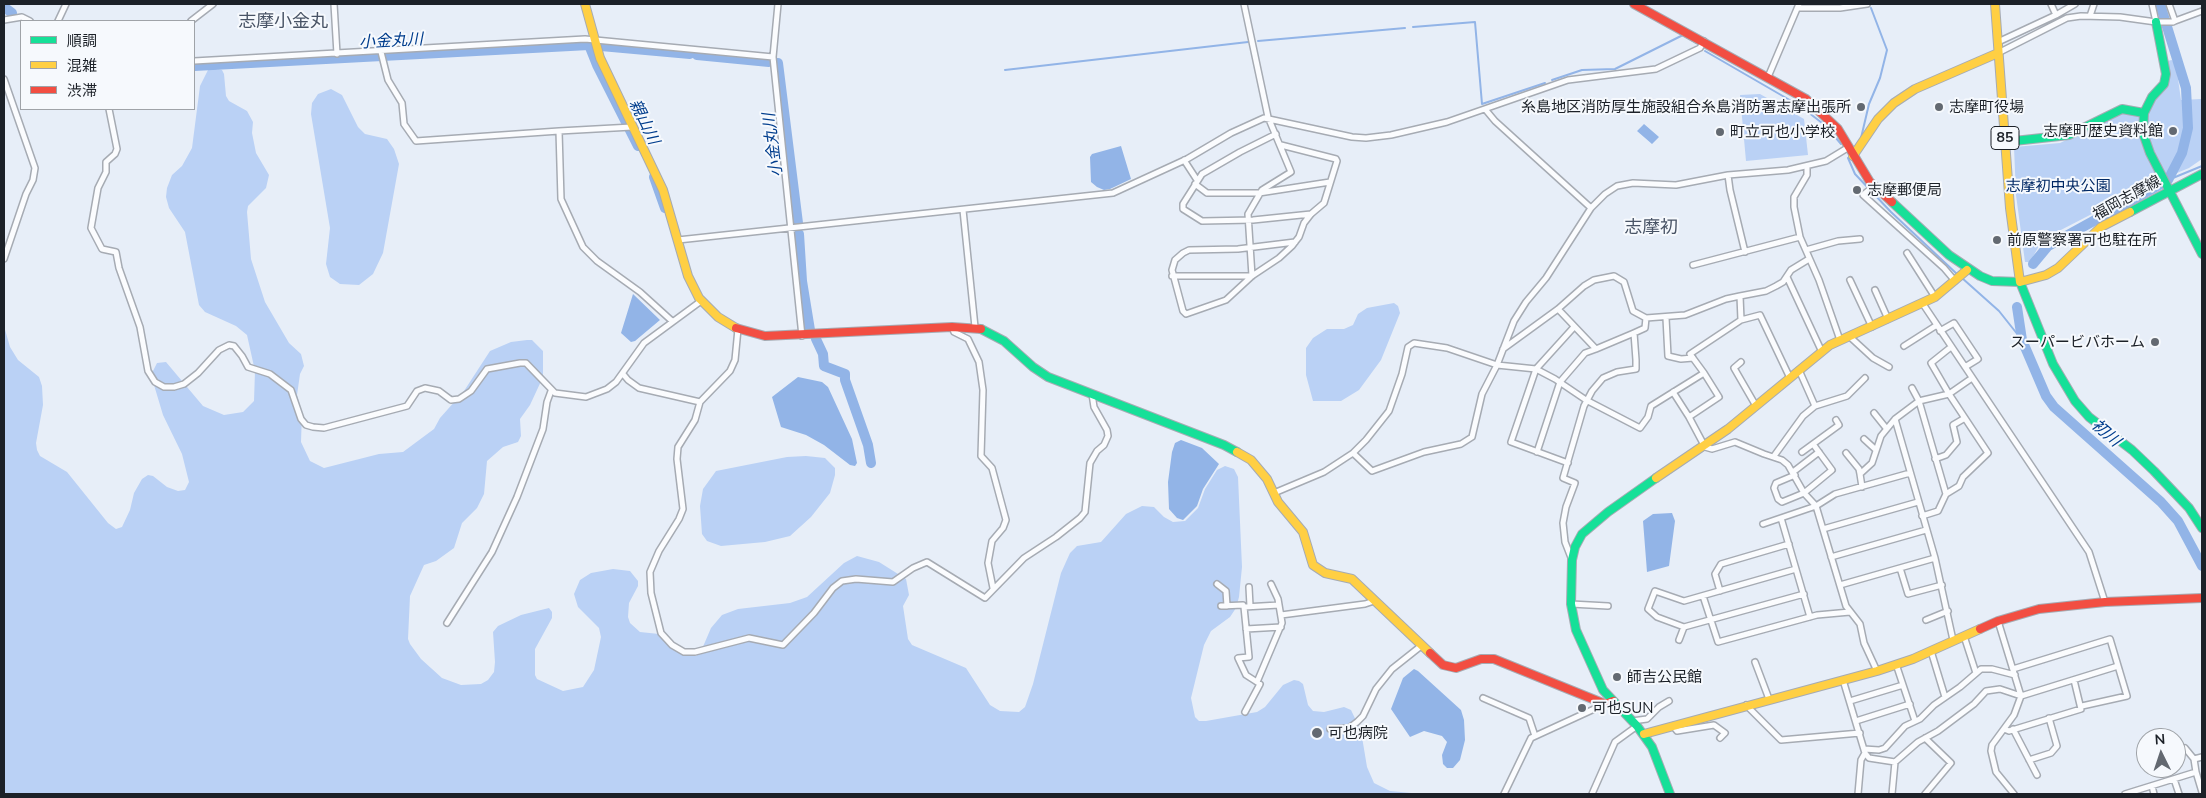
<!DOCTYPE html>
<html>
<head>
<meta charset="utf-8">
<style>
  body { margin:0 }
  #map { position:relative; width:2206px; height:798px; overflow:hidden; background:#e7eef8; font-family:Mulish,"Noto Sans JP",sans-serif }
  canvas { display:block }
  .frame { position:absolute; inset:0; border:5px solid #1c2128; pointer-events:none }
  .legend { position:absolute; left:20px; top:20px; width:175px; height:90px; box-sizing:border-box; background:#f6f9fd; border:1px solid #9fa3a8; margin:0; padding:6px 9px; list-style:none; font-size:15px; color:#1c2128 }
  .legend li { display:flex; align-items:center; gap:10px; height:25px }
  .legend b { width:25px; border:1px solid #9fa3a8 }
  .north { position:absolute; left:2136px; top:728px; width:50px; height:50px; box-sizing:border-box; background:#f6f9fd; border:1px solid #9fa3a8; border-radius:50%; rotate:356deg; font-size:14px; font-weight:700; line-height:20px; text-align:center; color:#1c2128 }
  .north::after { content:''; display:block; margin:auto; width:18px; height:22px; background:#636971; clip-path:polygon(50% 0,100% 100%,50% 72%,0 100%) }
</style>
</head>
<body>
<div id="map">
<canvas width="2206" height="798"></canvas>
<div class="frame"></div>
<ul class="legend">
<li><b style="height:6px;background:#16e098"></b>順調</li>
<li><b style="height:6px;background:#ffcf43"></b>混雑</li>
<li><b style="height:6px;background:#f24e42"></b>渋滞</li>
</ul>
<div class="north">N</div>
</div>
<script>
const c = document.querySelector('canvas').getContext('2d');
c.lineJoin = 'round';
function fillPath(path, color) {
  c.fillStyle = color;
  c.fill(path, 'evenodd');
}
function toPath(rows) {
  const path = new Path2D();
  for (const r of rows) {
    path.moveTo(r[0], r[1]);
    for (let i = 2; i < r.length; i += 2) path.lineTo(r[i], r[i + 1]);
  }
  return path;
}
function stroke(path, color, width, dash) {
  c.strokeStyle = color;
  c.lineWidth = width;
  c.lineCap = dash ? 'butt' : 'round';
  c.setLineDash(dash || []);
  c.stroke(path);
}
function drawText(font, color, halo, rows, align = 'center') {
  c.font = font + ' Mulish,"Noto Sans JP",sans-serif';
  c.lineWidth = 4;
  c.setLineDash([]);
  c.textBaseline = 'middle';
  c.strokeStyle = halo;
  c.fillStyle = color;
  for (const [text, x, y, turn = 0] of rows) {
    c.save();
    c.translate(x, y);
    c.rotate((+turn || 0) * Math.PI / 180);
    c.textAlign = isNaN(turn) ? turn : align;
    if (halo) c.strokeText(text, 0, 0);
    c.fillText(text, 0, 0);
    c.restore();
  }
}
const green = toPath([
  [2172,60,2176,65,2181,100,2202,99,2202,159,2189,168,2148,185,2057,232,2040,244,2030,262,2025,262,2016,195,2014,147,2060,143,2120,114,2147,110,2168,77,2167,61],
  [209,68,222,70,224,74,226,96,229,101,247,111,253,122,252,133,256,153,269,175,266,188,248,206,247,212,251,259,265,302,289,343,301,354,304,366,300,374,297,395,302,413,301,442,310,461,324,468,379,454,403,452,434,429,440,418,464,391,490,351,511,342,527,340,532,340,543,351,543,377,530,405,520,419,521,436,518,442,503,447,487,461,484,494,477,508,462,523,454,548,436,561,424,565,410,596,408,639,410,644,421,659,442,678,461,685,481,684,488,680,494,672,495,662,493,632,498,626,521,615,549,608,552,612,552,618,535,649,535,675,537,679,563,691,583,687,594,670,601,637,599,628,578,607,574,594,580,580,591,573,613,569,630,571,638,581,638,586,629,603,628,617,630,623,640,632,659,634,674,643,683,653,696,656,702,649,711,628,722,615,738,609,790,603,807,597,844,563,857,556,879,562,906,579,909,595,903,606,908,639,912,645,966,668,990,705,1000,711,1019,712,1025,707,1033,684,1061,573,1070,553,1077,546,1101,542,1126,514,1142,506,1154,507,1164,517,1173,522,1185,521,1198,508,1205,489,1217,470,1225,466,1234,469,1238,477,1242,567,1239,597,1236,608,1230,617,1211,631,1204,645,1191,698,1195,717,1199,721,1206,721,1257,712,1265,707,1283,685,1294,680,1299,681,1303,684,1308,705,1313,711,1324,712,1344,707,1351,710,1361,731,1367,767,1374,783,1390,791,1422,794,4,794,4,326,10,347,18,360,39,377,42,386,43,405,36,443,37,450,40,456,67,472,108,523,116,529,122,527,130,510,134,493,142,479,148,475,153,476,167,487,178,491,185,490,189,482,182,454,163,415,151,375,157,363,166,362,203,406,224,415,243,412,254,401,255,371,247,335,236,326,205,312,199,305,185,232,169,208,166,197,167,188,172,175,182,166,192,148,200,86],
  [331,89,342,95,358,127,365,134,387,139,394,149,399,164,383,253,373,274,359,285,340,284,330,277,326,264,330,228,311,114,312,103,318,94],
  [1760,94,1804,119,1808,155,1746,161,1740,95],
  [1394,303,1398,306,1400,313,1381,360,1359,390,1341,401,1313,401,1306,375,1306,348,1313,338,1327,329,1344,329,1353,325,1358,314,1367,308],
  [806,456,825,458,835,468,835,475,830,493,811,517,790,536,765,542,721,546,707,541,702,534,700,506,703,489,716,471,787,457]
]);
const water = toPath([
  [1644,124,1659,137,1652,144,1637,131],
  [1121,146,1131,179,1110,189,1104,190,1097,187,1091,182,1090,157,1092,154],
  [633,294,660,320,635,341,631,342,621,333],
  [798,377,822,382,828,387,852,439,857,463,855,466,850,465,824,445,806,435,781,427,772,397],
  [1181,440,1202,448,1219,464,1203,489,1197,506,1183,520,1177,518,1169,509,1168,482,1172,452,1175,443],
  [1672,513,1675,521,1669,566,1647,572,1643,521,1653,514],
  [1414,669,1418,671,1461,710,1464,720,1465,740,1460,760,1453,768,1447,768,1443,764,1442,755,1447,742,1442,736,1424,731,1410,737,1391,709,1403,678]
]);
const stream = toPath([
  [1811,4,1838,4],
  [1413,27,1475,22,1482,104,1545,83],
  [1258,41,1405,28],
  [1705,51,1800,106,1826,126,1841,144],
  [1005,70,1248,42],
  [1552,80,1582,70,1615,69,1683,35,1696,43],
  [1861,138,1869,104,1880,78,1887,50,1871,8],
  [1848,158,1855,174,1891,212,1958,275],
  [2168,180,2202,166],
  [1962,278,1999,311,2022,340]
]);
const river = toPath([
  [4,7,12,13],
  [601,46,690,54],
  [697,55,769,62],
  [778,63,798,223],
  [194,66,589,45,597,65,638,146],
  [654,177,665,208],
  [799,234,802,281,810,330],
  [2033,264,2048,246,2168,180,2182,153,2188,128,2186,88,2160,4],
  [2017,307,2022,340,2046,396,2054,407,2161,502,2178,521,2202,566],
  [816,339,823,354,824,366,845,374,845,380,868,445,871,463]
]);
const street = toPath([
  [334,4,337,54],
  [778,4,773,57,802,336],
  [1244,4,1268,117,1291,172,1262,190,1248,214,1252,276],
  [2051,4,2056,15],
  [2152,4,2156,22],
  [1799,8,1840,8,1867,4],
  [2090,16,2094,4],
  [4,20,22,17,30,21],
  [58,21,66,4],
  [191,21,213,4],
  [2175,21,2202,11],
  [1998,42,2056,15,2075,4],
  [381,52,388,80,402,103,404,124,416,141,559,131,561,199,583,247,597,261,640,292,672,321],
  [1998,53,2067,18,2081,16,2120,17,2156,22,2173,22,2175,21,2169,4],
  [194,61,585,39,773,57],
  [1768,77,1799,4],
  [4,79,35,168,33,180,26,194,4,259],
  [109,109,117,149,115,154,106,162,106,172,98,188,91,228,102,249,116,252,119,268,140,327,148,371,155,382,164,387,174,387,184,384,198,373,219,350,229,345,234,346,242,356,248,367,270,374,291,390,301,419,306,425,313,427,324,428,407,406,417,391,425,388,439,391,451,400,459,399,471,391,487,369,520,363,526,363,555,393,586,397,607,389,616,382,644,343,701,301],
  [1485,109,1495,121,1591,208],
  [559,131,632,127],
  [1276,134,1240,152,1202,174,1183,204,1183,209,1202,221,1253,220,1311,214],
  [1281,145,1336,159,1337,161,1324,203,1311,214,1304,223,1299,237,1295,242,1292,246,1279,258,1252,276,1226,300,1186,314,1183,311,1172,270,1175,260,1183,253,1189,250,1238,249,1295,242],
  [1184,160,1197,180],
  [1807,166,1807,175,1794,197,1794,207,1800,237,1819,280,1840,340],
  [1728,175,1730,190,1745,252],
  [1195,184,1207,193,1259,193,1330,182],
  [1874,186,1863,195,1944,268,1955,281],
  [963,210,975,327],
  [678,240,1113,193,1187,159,1231,133,1264,118,1352,137,1366,138,1391,135,1447,122,1568,80,1656,69,1700,48,1704,41],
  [1806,250,1838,241,1860,239],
  [1907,253,1935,297],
  [1693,265,1800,237],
  [1172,276,1251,276],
  [1787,277,1822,352],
  [1850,280,1872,327],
  [1875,290,1888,319],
  [1740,296,1766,291,1776,286,1783,282,1791,270,1809,259],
  [1923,304,2089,552,2105,602],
  [1558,309,1596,349,1634,333,1636,360,1636,369,1617,372,1603,378,1592,391,1584,406,1563,478,1575,483,1566,507,1563,523,1565,542,1572,560],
  [1666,318,1668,356,1681,359,1693,358],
  [1741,320,1760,315,1790,378],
  [952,327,954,332,968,339,979,362,983,390,981,456,992,468,1006,520,1003,528,992,541,988,563,993,588],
  [738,329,735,360,730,371,700,402,695,420,678,447,677,459,683,509,679,519,659,551,650,572,651,593,661,633,672,645,684,652,695,652,749,638,783,645,814,613,833,588,842,581,856,579,893,582,913,568,927,562,985,598,1024,558,1056,537,1080,518,1085,512,1090,463,1097,451,1104,445,1108,436,1107,430,1094,407,1092,394],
  [1940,331,1954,323,1978,359,1965,367],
  [1634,333,1645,328,1646,318],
  [1849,336,1873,358,1889,367],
  [1904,346,1937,325],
  [1503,349,1558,309,1584,286,1594,280,1614,276,1624,282,1633,311,1646,318,1685,315,1726,299,1740,296,1741,320,1690,354,1704,373],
  [1741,362,1734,368,1756,406],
  [623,374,628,380,639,388,700,402],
  [1912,388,1919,401,1946,494],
  [1673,392,1689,417],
  [1815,406,1847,396,1865,378],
  [1874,413,1886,428],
  [1895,419,1919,401,1949,394,1972,378],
  [1864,439,1876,450],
  [1537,452,1560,382,1585,353,1596,349],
  [1802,452,1839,425,1836,420],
  [1353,453,1372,471,1424,452,1461,444,1472,437,1482,394,1497,365,1514,321,1526,302,1546,278,1591,208,1605,194,1617,186,1633,183,1676,185,1728,175,1788,170,1826,161,1849,147],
  [1846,453,1859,469,1860,474],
  [1774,456,1803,416,1815,406,1799,370],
  [1935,459,1946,455,1957,442,1953,425,1965,418],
  [1568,463,1511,442,1536,369,1574,327],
  [1793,472,1819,452],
  [1795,475,1776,483,1774,488,1778,499,1782,502,1804,493,1832,470,1813,444],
  [1862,487,1860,474,1872,463,1881,436,1895,419,1935,558,1953,640],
  [1274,493,1324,472,1353,453,1366,440,1389,411,1402,374,1408,347,1414,343,1447,348,1497,365,1536,369,1555,379,1586,400,1640,428,1648,417,1651,406,1704,373,1719,397,1689,417,1705,447,1712,449,1735,442,1764,454,1782,460,1788,465,1804,493,1816,506,1846,606,1860,624,1864,643,1877,671],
  [1922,516,1938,511,1946,494,1959,486,1963,477,1988,453,1949,394,1931,363,1951,347],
  [1781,518,1810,617],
  [1763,524,1816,506,1835,494,1910,473],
  [1823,529,1918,502],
  [1831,557,1926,530],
  [1900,568,1908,594,1942,585],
  [1796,569,1684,601,1655,591,1648,609,1657,617,1684,627,1804,594],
  [1217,584,1226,591,1227,606],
  [1840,585,1935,558],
  [1249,587,1250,606],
  [1720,591,1715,574,1721,564,1789,544],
  [1703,596,1718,642,1817,615,1850,612],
  [1571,604,1608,606],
  [1221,606,1243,605,1244,607],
  [1281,615,1365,604,1374,601],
  [1926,620,1948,611],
  [1998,621,2021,696,2014,715,1992,745,1991,751,1996,772,2014,794],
  [447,623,492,552,517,497,543,429,547,402,551,391],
  [1246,629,1281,627],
  [1964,636,1976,673],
  [1679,640,1684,627],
  [1931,651,1945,697],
  [1755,662,1769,699],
  [1896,664,1915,721],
  [2013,669,2110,639,2127,696,2082,706],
  [1843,680,1865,753,1869,758,1895,762,1918,742,1938,731,1974,704,1986,691,2000,689,2021,696,2118,666],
  [1257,682,1282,623,1278,599,1271,584],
  [1483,698,1529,718,1535,736],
  [1850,701,1903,685],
  [1746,705,1781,740,1860,733],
  [1245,712,1260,684,1246,675,1238,658,1249,657,1244,607,1279,605],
  [1632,721,1647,719,1659,707,1669,701],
  [1856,721,1910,704],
  [1673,726,1677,731,1714,725,1725,733,1720,738],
  [1330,729,1349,728,1357,722,1363,716,1376,689,1392,669,1421,646],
  [2004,729,2009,731,2081,709,2074,680],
  [2013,729,2037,775],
  [2185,748,2194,759],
  [1864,749,1879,750,1885,748,1905,726,1920,719,1934,705,1960,687,1981,669,1992,669,2015,675],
  [2029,760,2051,753,2057,746,2049,718],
  [2196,772,2194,759,2202,757],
  [2174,779,2179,794],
  [2152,786,2154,794],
  [1504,794,1531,738,1605,704],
  [1592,794,1615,742,1637,726],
  [1858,794,1861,760,1865,753],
  [1892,794,1895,762],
  [1925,794,1951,763,1925,738],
  [2125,794,2196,772,2202,792]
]);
const fast = toPath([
  [2156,22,2166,74,2164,84,2152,97,2144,113,2143,133,2150,153,2202,254],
  [2005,142,2069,135,2122,109,2144,113],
  [1892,202,1949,255,1980,276,1992,281,2020,282,2053,364,2075,401,2089,417,2132,450,2154,471,2189,508,2202,528],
  [2130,212,2202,174],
  [981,329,1004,341,1033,367,1048,377,1224,445,1237,452],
  [1656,478,1608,512,1582,534,1575,547,1572,560,1571,604,1576,630,1603,690,1637,726,1652,747,1670,794]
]);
const slow = toPath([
  [585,4,600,58,663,190,688,276,699,298,718,317,736,328],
  [1995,4,2010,208,2020,282,2046,275,2058,268,2101,227,2130,212],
  [1853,156,1878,119,1894,103,1915,89,1998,53],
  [1237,452,1251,460,1267,479,1278,502,1303,532,1313,565,1325,573,1352,579,1430,653],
  [1656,478,1728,429,1830,345,1935,297,1967,270],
  [1644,734,1877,671,1913,659,1980,629]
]);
const jam = toPath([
  [1634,4,1806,99,1838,129,1870,182,1892,202],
  [736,328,765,336,952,327,981,329],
  [1980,629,1998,621,2039,609,2105,602,2202,598],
  [1430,653,1443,665,1456,668,1481,659,1494,659,1605,704,1613,701]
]);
const markers = [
  [1861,107,5,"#636971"],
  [1939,107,5,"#636971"],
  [2173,131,5,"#636971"],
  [1720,132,5,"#636971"],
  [1857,190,5,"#636971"],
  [1997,240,5,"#636971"],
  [2155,342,5,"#636971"],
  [1617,677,5,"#636971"],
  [1582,708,5,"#636971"],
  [1317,733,6,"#636971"]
];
const shields = [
  [2005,138,28]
];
const shieldNames = [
  ["85",2005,138]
];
const poiNames = [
  ["糸島地区消防厚生施設組合糸島消防署志摩出張所",1851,107,"right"],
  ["志摩町役場",1949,107],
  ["志摩町歴史資料館",2163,131,"right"],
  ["町立可也小学校",1730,132],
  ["志摩郵便局",1867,190],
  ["前原警察署可也駐在所",2007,240],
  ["スーパービバホーム",2145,342,"right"],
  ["師吉公民館",1627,677],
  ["可也SUN",1592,708],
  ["可也病院",1328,733]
];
const parkNames = [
  ["志摩初中央公園",2058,186]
];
const streetNames = [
  ["福岡志摩線",2127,198,-29]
];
const waterNames = [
  ["小金丸川",391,41,-3],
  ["親山川",644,122,64],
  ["小金丸川",773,145,-97],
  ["初川",2106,433,41]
];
const quarterNames = [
  ["志摩小金丸",283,22],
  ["志摩初",1651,228]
];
fillPath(green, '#bad1f5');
fillPath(water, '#92b4e7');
stroke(stream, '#92b4e7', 2);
stroke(river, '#92b4e7', 10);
stroke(street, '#a6abb3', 8);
stroke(fast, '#a6abb3', 10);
stroke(slow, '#a6abb3', 10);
stroke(jam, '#a6abb3', 10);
stroke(street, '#fbfcfe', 5);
stroke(fast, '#16e098', 8);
stroke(slow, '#ffcf43', 8);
stroke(jam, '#f24e42', 8);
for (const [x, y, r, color] of markers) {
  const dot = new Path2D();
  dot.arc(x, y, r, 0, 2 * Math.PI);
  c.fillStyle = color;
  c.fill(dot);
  stroke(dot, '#f6f9fd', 2);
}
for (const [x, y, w] of shields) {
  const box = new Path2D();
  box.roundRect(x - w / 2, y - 11.5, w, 23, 4);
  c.fillStyle = '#f6f9fd';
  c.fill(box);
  stroke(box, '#1c2128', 1);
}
drawText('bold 14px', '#1c2128', null, shieldNames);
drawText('15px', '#1c2128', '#f6f9fd', poiNames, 'left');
drawText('15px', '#002864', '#f6f9fd', parkNames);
drawText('15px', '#1c2128', '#f6f9fd', streetNames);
drawText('italic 16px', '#003d8d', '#f6f9fd', waterNames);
drawText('18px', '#495466', '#f6f9fd', quarterNames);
</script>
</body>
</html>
